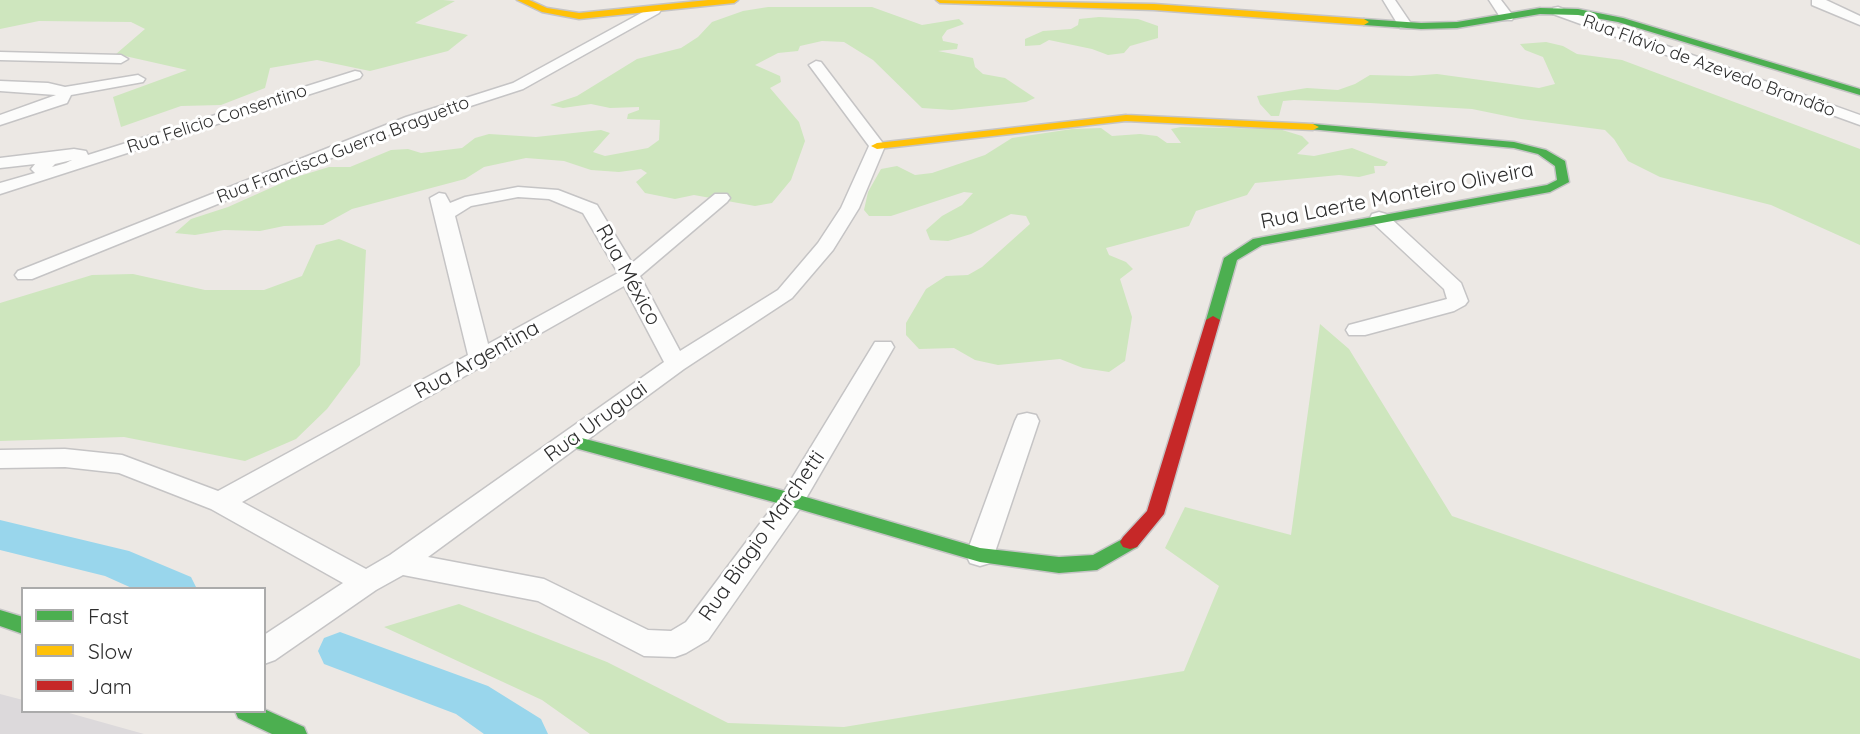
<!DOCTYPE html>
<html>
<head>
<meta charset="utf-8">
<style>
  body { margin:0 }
  #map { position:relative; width:1860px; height:734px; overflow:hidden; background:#ece8e4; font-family:Quicksand,sans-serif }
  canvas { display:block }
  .legend { position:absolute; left:21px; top:587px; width:245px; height:126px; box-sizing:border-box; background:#fff; border:2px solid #ababab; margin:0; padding:9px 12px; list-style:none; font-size:21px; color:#2e2e2e }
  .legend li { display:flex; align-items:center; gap:14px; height:35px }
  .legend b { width:35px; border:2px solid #ababab }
</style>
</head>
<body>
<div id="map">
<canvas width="1860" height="734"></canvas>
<ul class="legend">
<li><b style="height:9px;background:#4caf50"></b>Fast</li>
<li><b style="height:9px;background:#ffc107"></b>Slow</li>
<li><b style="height:9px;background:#c62828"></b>Jam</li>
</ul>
</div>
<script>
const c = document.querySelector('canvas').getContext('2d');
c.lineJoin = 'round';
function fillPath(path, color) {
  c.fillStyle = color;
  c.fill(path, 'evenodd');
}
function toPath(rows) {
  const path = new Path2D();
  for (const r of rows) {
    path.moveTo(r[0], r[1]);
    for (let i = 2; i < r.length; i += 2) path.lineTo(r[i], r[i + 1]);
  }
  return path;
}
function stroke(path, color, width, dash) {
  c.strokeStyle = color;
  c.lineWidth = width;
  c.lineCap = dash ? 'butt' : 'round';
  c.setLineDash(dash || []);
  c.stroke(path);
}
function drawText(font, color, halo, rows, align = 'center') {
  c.font = font + ' Quicksand,sans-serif';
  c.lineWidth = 6;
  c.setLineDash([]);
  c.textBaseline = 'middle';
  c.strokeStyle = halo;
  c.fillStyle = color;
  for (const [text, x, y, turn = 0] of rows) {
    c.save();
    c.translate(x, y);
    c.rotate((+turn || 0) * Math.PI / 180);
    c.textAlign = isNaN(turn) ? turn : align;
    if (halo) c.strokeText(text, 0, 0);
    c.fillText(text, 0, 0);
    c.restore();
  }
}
const industrial = toPath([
  [0,694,23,700,23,711,62,711,144,734,0,734]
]);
const green = toPath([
  [0,0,443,0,455,1,415,23,468,35,448,51,370,71,317,60,270,68,265,88,221,105,181,106,121,127,113,97,187,70,116,54,145,29,131,22,39,21,0,29],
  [768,7,872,7,922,25,959,19,964,24,947,30,942,37,943,41,958,44,957,49,938,51,973,58,975,67,983,74,1005,78,1035,98,1026,102,952,110,922,108,873,60,844,42,822,41,800,46,798,51,778,53,755,65,780,76,781,82,770,88,799,122,805,141,791,180,772,203,755,206,694,195,675,199,645,193,636,182,647,173,641,169,619,172,591,170,564,161,526,158,484,167,465,179,352,209,323,225,284,226,260,231,224,230,195,235,175,233,191,219,228,207,293,178,329,167,350,167,391,150,408,149,421,153,462,148,475,138,489,134,536,137,601,130,610,133,593,152,605,156,648,148,659,140,660,120,627,119,628,114,639,110,639,107,610,108,591,104,563,108,550,105,577,96,637,59,681,48,698,37,712,22,743,11],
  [1099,17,1138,19,1158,26,1158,38,1130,46,1124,53,1108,55,1092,49,1049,40,1040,45,1025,46,1025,39,1043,31,1071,29,1078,25,1079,19],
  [1546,42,1563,46,1577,54,1622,60,1860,149,1860,245,1771,205,1660,177,1628,161,1614,139,1605,130,1521,119,1472,109,1370,103,1294,100,1283,101,1279,116,1271,116,1260,104,1257,96,1307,88,1338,90,1355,84,1370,75,1411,76,1437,74,1539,88,1555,84,1543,57,1525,50,1520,44],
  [1181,127,1279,129,1302,136,1309,143,1297,154,1314,156,1352,148,1388,162,1385,166,1374,166,1375,173,1359,177,1339,175,1255,183,1247,195,1196,211,1189,226,1106,248,1109,255,1126,262,1133,269,1120,279,1132,317,1125,361,1109,372,1083,368,1060,359,998,365,975,360,954,348,919,349,906,335,906,323,926,289,946,276,968,275,982,267,1030,224,1026,216,1011,214,971,234,948,241,930,240,926,230,942,216,962,205,973,193,964,192,891,216,869,216,864,210,868,192,881,169,897,166,915,175,932,173,985,155,1012,138,1072,129,1101,128,1112,136,1140,134,1157,136,1167,143,1181,143,1171,129],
  [339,239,366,250,360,365,327,409,296,439,245,461,124,437,0,441,0,303,92,275,133,274,205,290,264,290,302,276,316,245],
  [1320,324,1349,349,1452,516,1860,659,1860,734,590,734,542,700,384,627,459,604,607,662,728,723,844,727,1184,671,1219,586,1165,548,1185,507,1291,535]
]);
const river = toPath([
  [0,520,129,551,191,577,197,589,134,589,105,576,0,550,0,520],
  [340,632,488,686,541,719,548,734,484,734,456,714,324,664,318,651,324,638,340,632]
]);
const street = toPath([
  [1383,0,1395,0,1412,25,1410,28,1400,28,1383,0],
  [1489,0,1501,0,1514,17,1512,20,1502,20,1489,0],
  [1812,0,1826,0,1860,16,1860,25,1812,5,1812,0],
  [654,6,661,10,659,13,523,89,418,123,32,279,18,279,15,275,18,271,406,117,513,83,654,6],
  [1558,7,1860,115,1860,125,1553,14,1553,8,1558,7],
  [0,52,121,55,128,59,121,63,0,60,0,52],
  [816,61,821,62,885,146,859,208,833,250,792,298,684,369,428,557,544,579,648,630,671,631,686,622,783,493,875,342,891,342,894,347,801,507,708,640,686,653,675,657,644,656,538,601,403,575,376,590,275,660,264,664,264,635,343,583,211,509,119,473,65,467,0,468,0,450,65,449,122,455,218,491,468,355,430,198,439,193,445,194,450,203,465,197,518,187,558,190,597,205,632,263,715,194,727,194,730,198,727,202,640,276,680,351,778,290,818,243,841,208,869,146,809,65,816,61],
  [518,197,549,199,583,213,618,273,488,344,455,216,471,206,518,197],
  [624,286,664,362,390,555,366,569,242,502,624,286],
  [355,71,360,72,362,75,360,78,0,194,0,183,35,173,31,169,35,164,0,168,0,158,74,149,86,151,88,155,355,71],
  [72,160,66,163,52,167,55,164,72,160],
  [138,75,145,79,143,82,71,95,67,103,0,125,0,115,56,95,0,91,0,81,48,83,65,87,138,75],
  [1379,212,1386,214,1461,283,1468,301,1465,305,1454,311,1365,335,1349,335,1346,330,1349,325,1447,299,1444,289,1372,222,1370,218,1372,214,1379,212],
  [1027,413,1036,415,1039,421,994,555,990,563,980,566,970,563,966,555,1015,421,1018,415,1027,413]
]);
const fast = toPath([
  [1540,8,1578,9,1623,18,1860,89,1860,95,1618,22,1578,15,1540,14,1457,28,1421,29,1364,25,1359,22,1364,19,1421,23,1457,22,1540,8],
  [1313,124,1514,142,1546,150,1565,161,1569,182,1550,192,1262,245,1237,260,1220,320,1213,324,1208,323,1206,320,1224,258,1253,239,1547,185,1557,180,1555,166,1538,154,1514,148,1309,129,1309,125,1313,124],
  [570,435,792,493,980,548,1059,557,1093,555,1130,535,1137,537,1140,542,1137,547,1097,570,1059,573,980,562,792,507,564,445,561,441,564,437,570,435],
  [0,610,23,617,23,634,0,626,0,610],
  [264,709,304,727,307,734,272,734,238,718,235,711,264,711,264,709]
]);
const slow = toPath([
  [517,0,529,0,547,8,579,13,708,0,738,0,734,3,579,19,542,12,517,0],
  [936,0,1154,4,1364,19,1369,22,1364,25,1154,10,940,3,936,0],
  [1126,115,1313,124,1319,127,1313,130,1126,121,877,149,871,146,877,143,1126,115]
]);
const jam = toPath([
  [1213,316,1220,320,1164,514,1137,547,1130,549,1123,547,1120,542,1123,537,1147,511,1206,320,1213,316]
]);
const farStreetnames = [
  ["Rua Flávio de Azevedo Brandão",1709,66,20],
  ["Rua Felicio Consentino",217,119,-18],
  ["Rua Francisca Guerra Braguetto",343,150,-21]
];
const streetNames = [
  ["Rua Laerte Monteiro Oliveira",1397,196,-11],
  ["Rua México",628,275,61],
  ["Rua Argentina",477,360,-29],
  ["Rua Uruguai",596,422,-36],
  ["Rua Biagio Marchetti",762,536,-55]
];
fillPath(industrial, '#dcd9db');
fillPath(green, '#cee6be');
fillPath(river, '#99d6ec');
stroke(street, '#c5c4c5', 3);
stroke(fast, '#c5c4c5', 3);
stroke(slow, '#c5c4c5', 3);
stroke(jam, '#c5c4c5', 3);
fillPath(street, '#fcfcfb');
fillPath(fast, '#4caf50');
fillPath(slow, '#ffc107');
fillPath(jam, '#c62828');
drawText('18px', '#2e2e2e', '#fff', farStreetnames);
drawText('21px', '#2e2e2e', '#fff', streetNames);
</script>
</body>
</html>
